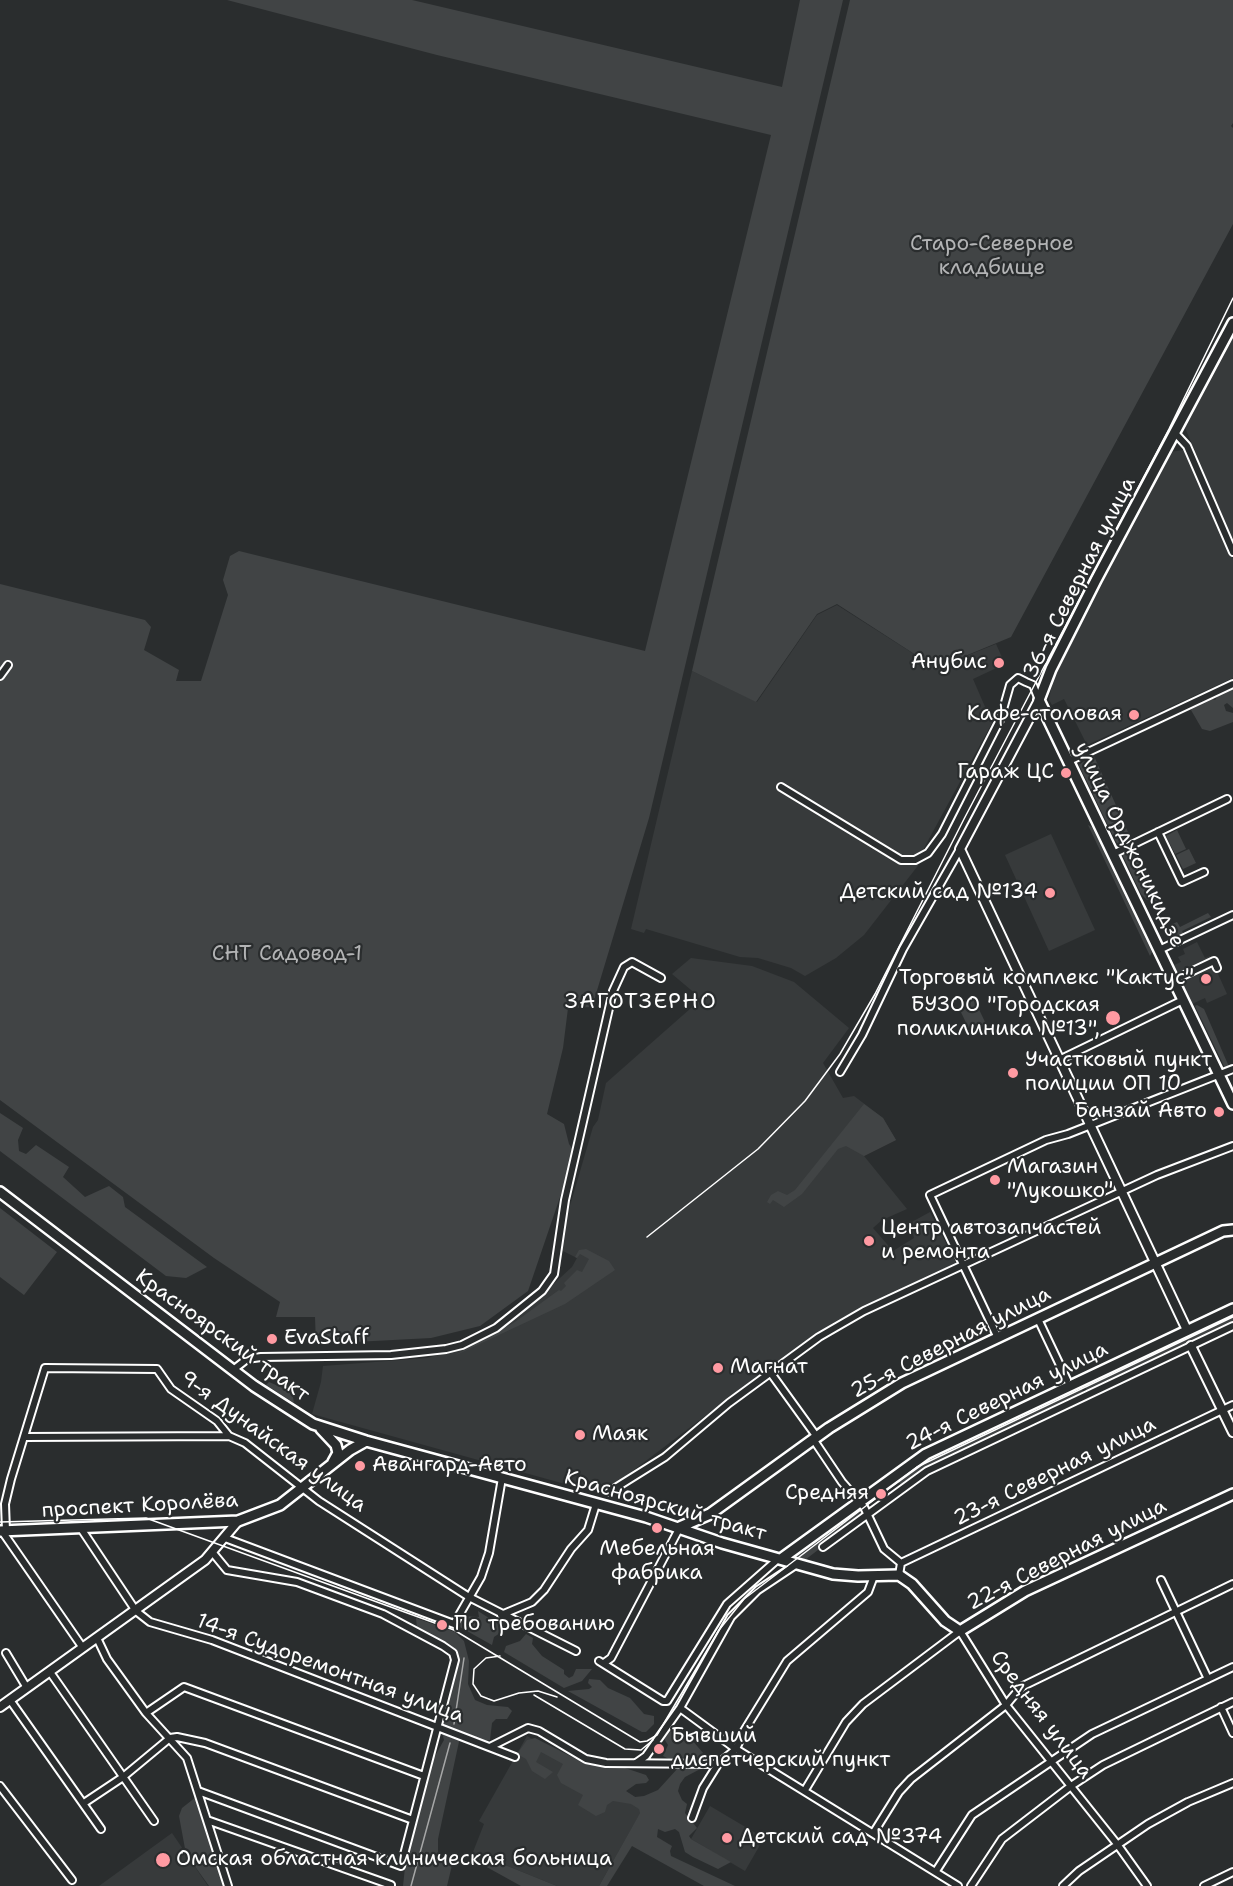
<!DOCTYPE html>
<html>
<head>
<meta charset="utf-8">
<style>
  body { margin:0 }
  canvas { display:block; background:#2a2d2e }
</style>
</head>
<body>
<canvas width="1233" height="1886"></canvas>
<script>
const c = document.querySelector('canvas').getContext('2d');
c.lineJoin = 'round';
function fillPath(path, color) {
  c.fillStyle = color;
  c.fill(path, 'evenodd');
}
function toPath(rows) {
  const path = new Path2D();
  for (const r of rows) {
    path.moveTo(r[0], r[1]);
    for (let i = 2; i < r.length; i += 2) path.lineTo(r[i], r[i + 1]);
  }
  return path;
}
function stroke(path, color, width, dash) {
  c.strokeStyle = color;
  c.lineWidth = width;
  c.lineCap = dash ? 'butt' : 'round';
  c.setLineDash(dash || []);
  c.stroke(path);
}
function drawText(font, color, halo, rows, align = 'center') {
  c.font = font + ' "Shantell Sans",sans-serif';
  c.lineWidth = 4.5;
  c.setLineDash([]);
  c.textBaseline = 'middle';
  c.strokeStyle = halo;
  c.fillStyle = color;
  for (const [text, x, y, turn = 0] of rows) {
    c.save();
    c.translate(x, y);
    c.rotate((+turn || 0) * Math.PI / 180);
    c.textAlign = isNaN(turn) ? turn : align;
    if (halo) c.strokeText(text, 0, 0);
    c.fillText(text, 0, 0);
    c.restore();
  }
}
const built = toPath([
  [1233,331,1233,541,1183,423],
  [1184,450,1233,559,1233,678,1087,745,1064,699,1052,705,1049,700,1055,668,1157,472,1170,452],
  [837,605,936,668,996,644,1005,664,973,679,992,723,924,848,920,863,864,935,836,958,805,976,791,968,758,958,740,957,646,929,644,933,631,929,692,671,757,702,817,615],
  [1051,834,1095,930,1049,951,1005,855],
  [1197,942,1205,958,1210,956,1227,994,1207,1003,1205,998,1192,1004,1174,965,1181,962,1178,957,1185,954,1183,949],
  [691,958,752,966,794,982,849,1028,823,1063,843,1098,854,1096,883,1118,896,1140,864,1156,907,1209,882,1220,873,1228,893,1251,914,1238,910,1223,930,1212,956,1263,836,1321,783,1357,606,1491,594,1492,312,1414,321,1382,323,1366,427,1358,457,1350,514,1320,572,1267,577,1258,561,1250,567,1216,593,1127,598,1120,606,1083,699,1001,697,995,672,974],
  [527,1736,646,1803,599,1886,557,1886,473,1852,484,1824,479,1821],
  [710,1806,764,1838,745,1871,691,1839],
  [172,1833,208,1886,99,1886]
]);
const green = toPath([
  [227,0,412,0,782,87,800,0,843,0,649,818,592,1007,568,1008,563,1048,547,1114,564,1124,569,1144,575,1153,528,1291,480,1326,431,1338,316,1344,315,1317,276,1317,280,1302,214,1258,0,1100,0,584,145,620,151,627,144,650,179,670,176,681,201,681,228,595,223,580,230,556,239,551,645,651,771,135,437,55],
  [850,0,1233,0,1233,123,1231,126,1233,128,1233,224,1011,637,936,668,837,604,817,614,756,702,692,671],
  [1233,686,1233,708,1227,703,1224,705,1226,711,1233,713,1233,722,1210,731,1202,729,1191,710,1193,704,1209,698,1215,700,1220,693],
  [1093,754,1132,841,1124,845,1117,843,1115,840,1079,765],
  [1088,825,1092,827,1152,952,1150,956],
  [1177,830,1186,849,1175,854,1166,836],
  [1133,845,1160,901,1147,900,1141,894,1121,852],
  [1189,849,1196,863,1183,869,1176,855],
  [1208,913,1211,917,1182,931,1184,935,1175,939,1170,925,1177,922,1180,927],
  [971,999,975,1001,985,1022,984,1026,973,1031,969,1029,959,1008,961,1004],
  [1197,1005,1204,1009,1230,1069,1225,1068,1195,1006],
  [864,1104,883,1118,896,1140,864,1156,846,1146,838,1149,802,1194,784,1207,773,1200,770,1204,767,1202,771,1195,778,1191,787,1195,795,1190],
  [0,1113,23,1128,18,1140,19,1151,26,1154,36,1145,69,1167,63,1177,85,1197,109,1186,123,1197,125,1207,207,1267,186,1278,166,1276,0,1151],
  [0,1208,57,1252,24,1295,0,1277],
  [586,1249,609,1261,615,1270,565,1304,454,1356,515,1322,559,1290,561,1291,566,1286,564,1283,577,1270,582,1272,589,1259,580,1254,577,1258,575,1257,579,1250],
  [1233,1311,1233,1322,1087,1391,1082,1381],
  [269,1382,292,1392,294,1403,266,1385],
  [1080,1385,1084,1394,902,1487,896,1477,917,1463],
  [856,1507,863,1511,863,1515,805,1560,795,1555],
  [478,1611,506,1629,494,1637,492,1645,458,1626,461,1616,479,1617],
  [416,1618,455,1632,464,1641,469,1661,468,1684,475,1700,487,1705,508,1707,512,1711,507,1719,496,1719,492,1723,490,1740,485,1741,465,1735,460,1737,438,1839,438,1860,443,1862,453,1861,447,1886,403,1886,406,1858,434,1758,444,1740,440,1725,455,1656,417,1629],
  [526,1634,533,1638,532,1644,542,1656,564,1670,564,1674,569,1678,573,1676,576,1669,592,1669,582,1681,564,1688,504,1652,506,1646,520,1641],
  [589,1679,600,1680,608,1688,630,1698,644,1714,654,1716,654,1724,646,1732,642,1732,568,1691,589,1689,592,1687,588,1683],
  [670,1731,692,1740,709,1760,706,1766,685,1777,680,1784,678,1791,682,1800,687,1804,685,1813,697,1828,689,1836,691,1839,731,1862,718,1869,693,1857,685,1852,679,1832,675,1829,665,1832,658,1829,657,1837,672,1846,670,1851,671,1856,735,1886,704,1886,632,1846,607,1886,599,1886,640,1813,639,1809,631,1804,613,1801,607,1805,605,1812,596,1816,578,1805,583,1795,561,1783,557,1775,563,1764,541,1752,536,1762,553,1772,545,1779,532,1771,526,1759,517,1754,527,1740,535,1738,582,1762,619,1766,646,1775,649,1780,646,1783,636,1784,626,1791,635,1797,644,1796,658,1790,678,1768,675,1762,663,1756,668,1745,663,1737],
  [196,1797,223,1877,225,1886,209,1886,186,1854,179,1816,182,1808],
  [473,1852,557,1886,521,1886,483,1865]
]);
const stream = toPath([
  [454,1724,464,1658],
  [411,1886,450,1743]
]);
const minor = toPath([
  [1175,433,1187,446,1233,552],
  [0,676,8,665],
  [1069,761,1233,684],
  [781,787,901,860,915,860,928,853,942,834,1000,720,1010,685,1018,678,1026,682,1033,685,1039,700],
  [1158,832,1182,882,1204,872],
  [1113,854,1227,799],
  [1159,950,1233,915],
  [1174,980,1214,961,1217,968],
  [1059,1060,1183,1000],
  [840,1072,862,1035,903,949,960,849],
  [1038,1319,1067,1380],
  [998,1338,930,1195,1046,1140,1068,1134,1233,1069],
  [233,1370,247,1359,261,1357,391,1355,446,1349,462,1345,496,1328,542,1291,554,1274,565,1200,613,991,624,967,632,962,661,978],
  [770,1372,817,1437],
  [25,1437,229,1436],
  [813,1439,842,1482,864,1507,884,1549,901,1563],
  [609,1492,665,1457,729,1403,819,1337,864,1311,1157,1175,1233,1146],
  [80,1527,136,1611,150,1622,212,1640,515,1757],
  [2,1531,83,1648],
  [6,1531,5,1504,11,1479,45,1368,157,1369,171,1389,217,1421,229,1436,245,1443,319,1501,469,1597,576,1651],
  [225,1538,454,1624,481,1577,489,1553,502,1478],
  [823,1547,927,1471,1233,1326],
  [899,1575,901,1563,1233,1405],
  [1161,1580,1208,1679],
  [501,1615,532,1602,544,1590,571,1549,588,1530,596,1504],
  [97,1638,107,1659,146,1713,187,1758,228,1886],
  [6,1653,27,1688],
  [599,1661,663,1701,667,1701,727,1604,778,1559],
  [604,1663,611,1658,680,1527],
  [50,1672,154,1821],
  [10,1700,101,1829],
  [1221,1707,1233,1733],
  [680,1708,736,1749,958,1886],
  [146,1713,184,1687,424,1776],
  [490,1747,528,1728,539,1731,586,1759,606,1763,718,1764],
  [636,1763,646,1756,680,1708,731,1617,758,1590,797,1564],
  [0,1786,72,1880],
  [805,1790,846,1722,863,1704,960,1631,1006,1705,1117,1844,1147,1886],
  [198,1791,401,1866,455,1660,453,1653,443,1646,383,1614,297,1582,227,1570,213,1553],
  [84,1803,123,1777,170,1738,177,1737,205,1743,413,1820],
  [692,1818,703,1788,718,1764,736,1749,744,1731,787,1661,868,1592,874,1576],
  [207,1820,391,1885],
  [874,1832,899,1792,911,1779,1006,1705,1021,1687,1233,1584],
  [936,1871,972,1815,1092,1734,1233,1667],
  [971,1886,1002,1839,1071,1786,1103,1765,1233,1702],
  [1063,1886,1079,1871,1148,1824,1188,1802,1233,1783],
  [1204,1886,1233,1872]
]);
const tertiary = toPath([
  [1039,700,960,849,1187,1330],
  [1191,1346,1233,1432],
  [0,1707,205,1560,238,1521]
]);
const secondary = toPath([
  [1233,323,1096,580,1051,669,1039,700,1233,1104],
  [0,1192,254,1386,313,1424,366,1441,646,1517,722,1543,833,1574,858,1576,899,1575,912,1584,945,1621,960,1631,1025,1591,1233,1494],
  [321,1429,336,1445,338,1453,333,1462],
  [680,1527,710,1514,829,1428,902,1383,1223,1231,1233,1230],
  [0,1531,238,1521,280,1505,350,1450,366,1441],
  [781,1559,926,1454,1233,1309]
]);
const tram = toPath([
  [0,1522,146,1518,454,1630,640,1742,647,1741,657,1735,719,1630,744,1599,917,1467,1233,1317],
  [500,1656,486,1658,474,1669,473,1684,481,1696,494,1701,519,1693,538,1691,557,1697],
  [534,1695,625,1749,641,1750,653,1740]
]);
const rail = toPath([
  [647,1237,758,1149,805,1101,840,1054,875,994,964,819,1169,429,1233,298]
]);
const markers = [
  [999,663,6,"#ff9aa2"],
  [1134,715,6,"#ff9aa2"],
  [1066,773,6,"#ff9aa2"],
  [1050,893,6,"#ff9aa2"],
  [1206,979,6,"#ff9aa2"],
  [1113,1018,8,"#ff9aa2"],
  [1013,1073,6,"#ff9aa2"],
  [1219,1112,6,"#ff9aa2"],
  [995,1180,6,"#ff9aa2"],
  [869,1241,6,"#ff9aa2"],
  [272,1339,6,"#ff9aa2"],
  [718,1368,6,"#ff9aa2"],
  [580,1435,6,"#ff9aa2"],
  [360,1466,6,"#ff9aa2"],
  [881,1494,6,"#ff9aa2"],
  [657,1528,6,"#ff9aa2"],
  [442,1625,6,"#ff9aa2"],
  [659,1749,6,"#ff9aa2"],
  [727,1838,6,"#ff9aa2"],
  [163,1860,8,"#ff9aa2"]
];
const parkNames = [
  ["Старо-Северное",992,245],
  ["кладбище",992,269],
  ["СНТ Садовод-1",287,955]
];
const streetNames = [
  ["36-я Северная улица",1080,578,-63],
  ["улица Орджоникидзе",1129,845,64],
  ["Красноярский тракт",222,1336,36],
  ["25-я Северная улица",951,1343,-27],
  ["24-я Северная улица",1007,1397,-26],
  ["9-я Дунайская улица",273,1442,36],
  ["23-я Северная улица",1055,1472,-26],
  ["проспект Королёва",140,1506,-3],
  ["Красноярский тракт",665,1506,16],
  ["22-я Северная улица",1067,1555,-27],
  ["14-я Судоремонтная улица",330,1669,20],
  ["Средняя улица",1041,1715,53]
];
const poiNames = [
  ["Анубис",987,663,"right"],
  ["Кафе-столовая",1122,715,"right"],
  ["Гараж ЦС",1054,773,"right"],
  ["Детский сад №134",1038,893,"right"],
  ["Торговый комплекс \"Кактус\"",1194,979,"right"],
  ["БУЗОО \"Городская",1100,1006,"right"],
  ["поликлиника №13\",",1100,1030,"right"],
  ["Участковый пункт",1025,1061],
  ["полиции ОП 10",1025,1085],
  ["Банзай Авто",1207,1112,"right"],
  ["Магазин",1007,1168],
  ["\"Лукошко\"",1007,1192],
  ["Центр автозапчастей",881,1229],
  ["и ремонта",881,1253],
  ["EvaStaff",284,1339],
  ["Магнат",730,1368],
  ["Маяк",592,1435],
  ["Авангард-Авто",372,1466],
  ["Средняя",869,1494,"right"],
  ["Мебельная",657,1550,"center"],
  ["фабрика",657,1574,"center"],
  ["По требованию",454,1625],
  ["Бывший",671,1737],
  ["диспетчерский пункт",671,1761],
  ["Детский сад №374",739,1838],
  ["Омская областная клиническая больница",176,1860]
];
const neighbourhoodNames = [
  ["ЗАГОТЗЕРНО",641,1002]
];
fillPath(built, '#373a3b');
fillPath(green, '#414445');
stroke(stream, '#a6a7a7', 1.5);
stroke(minor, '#fff', 10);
stroke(tertiary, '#fff', 12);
stroke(secondary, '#fff', 14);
stroke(minor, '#2a2d2e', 6);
stroke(tertiary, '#2a2d2e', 8);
stroke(secondary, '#2a2d2e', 9);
stroke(tram, '#fff', 1.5);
stroke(rail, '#fff', 1.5);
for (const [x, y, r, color] of markers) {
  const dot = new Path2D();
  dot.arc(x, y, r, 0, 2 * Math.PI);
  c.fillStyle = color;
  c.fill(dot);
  stroke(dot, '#2a2d2e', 2);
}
drawText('21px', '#b3b4b5', '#2a2d2e', parkNames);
drawText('21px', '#fff', '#2a2d2e', streetNames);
drawText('21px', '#fff', '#2a2d2e', poiNames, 'left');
c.letterSpacing = '1.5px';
drawText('22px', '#fff', '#2a2d2e', neighbourhoodNames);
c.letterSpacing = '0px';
</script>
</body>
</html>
